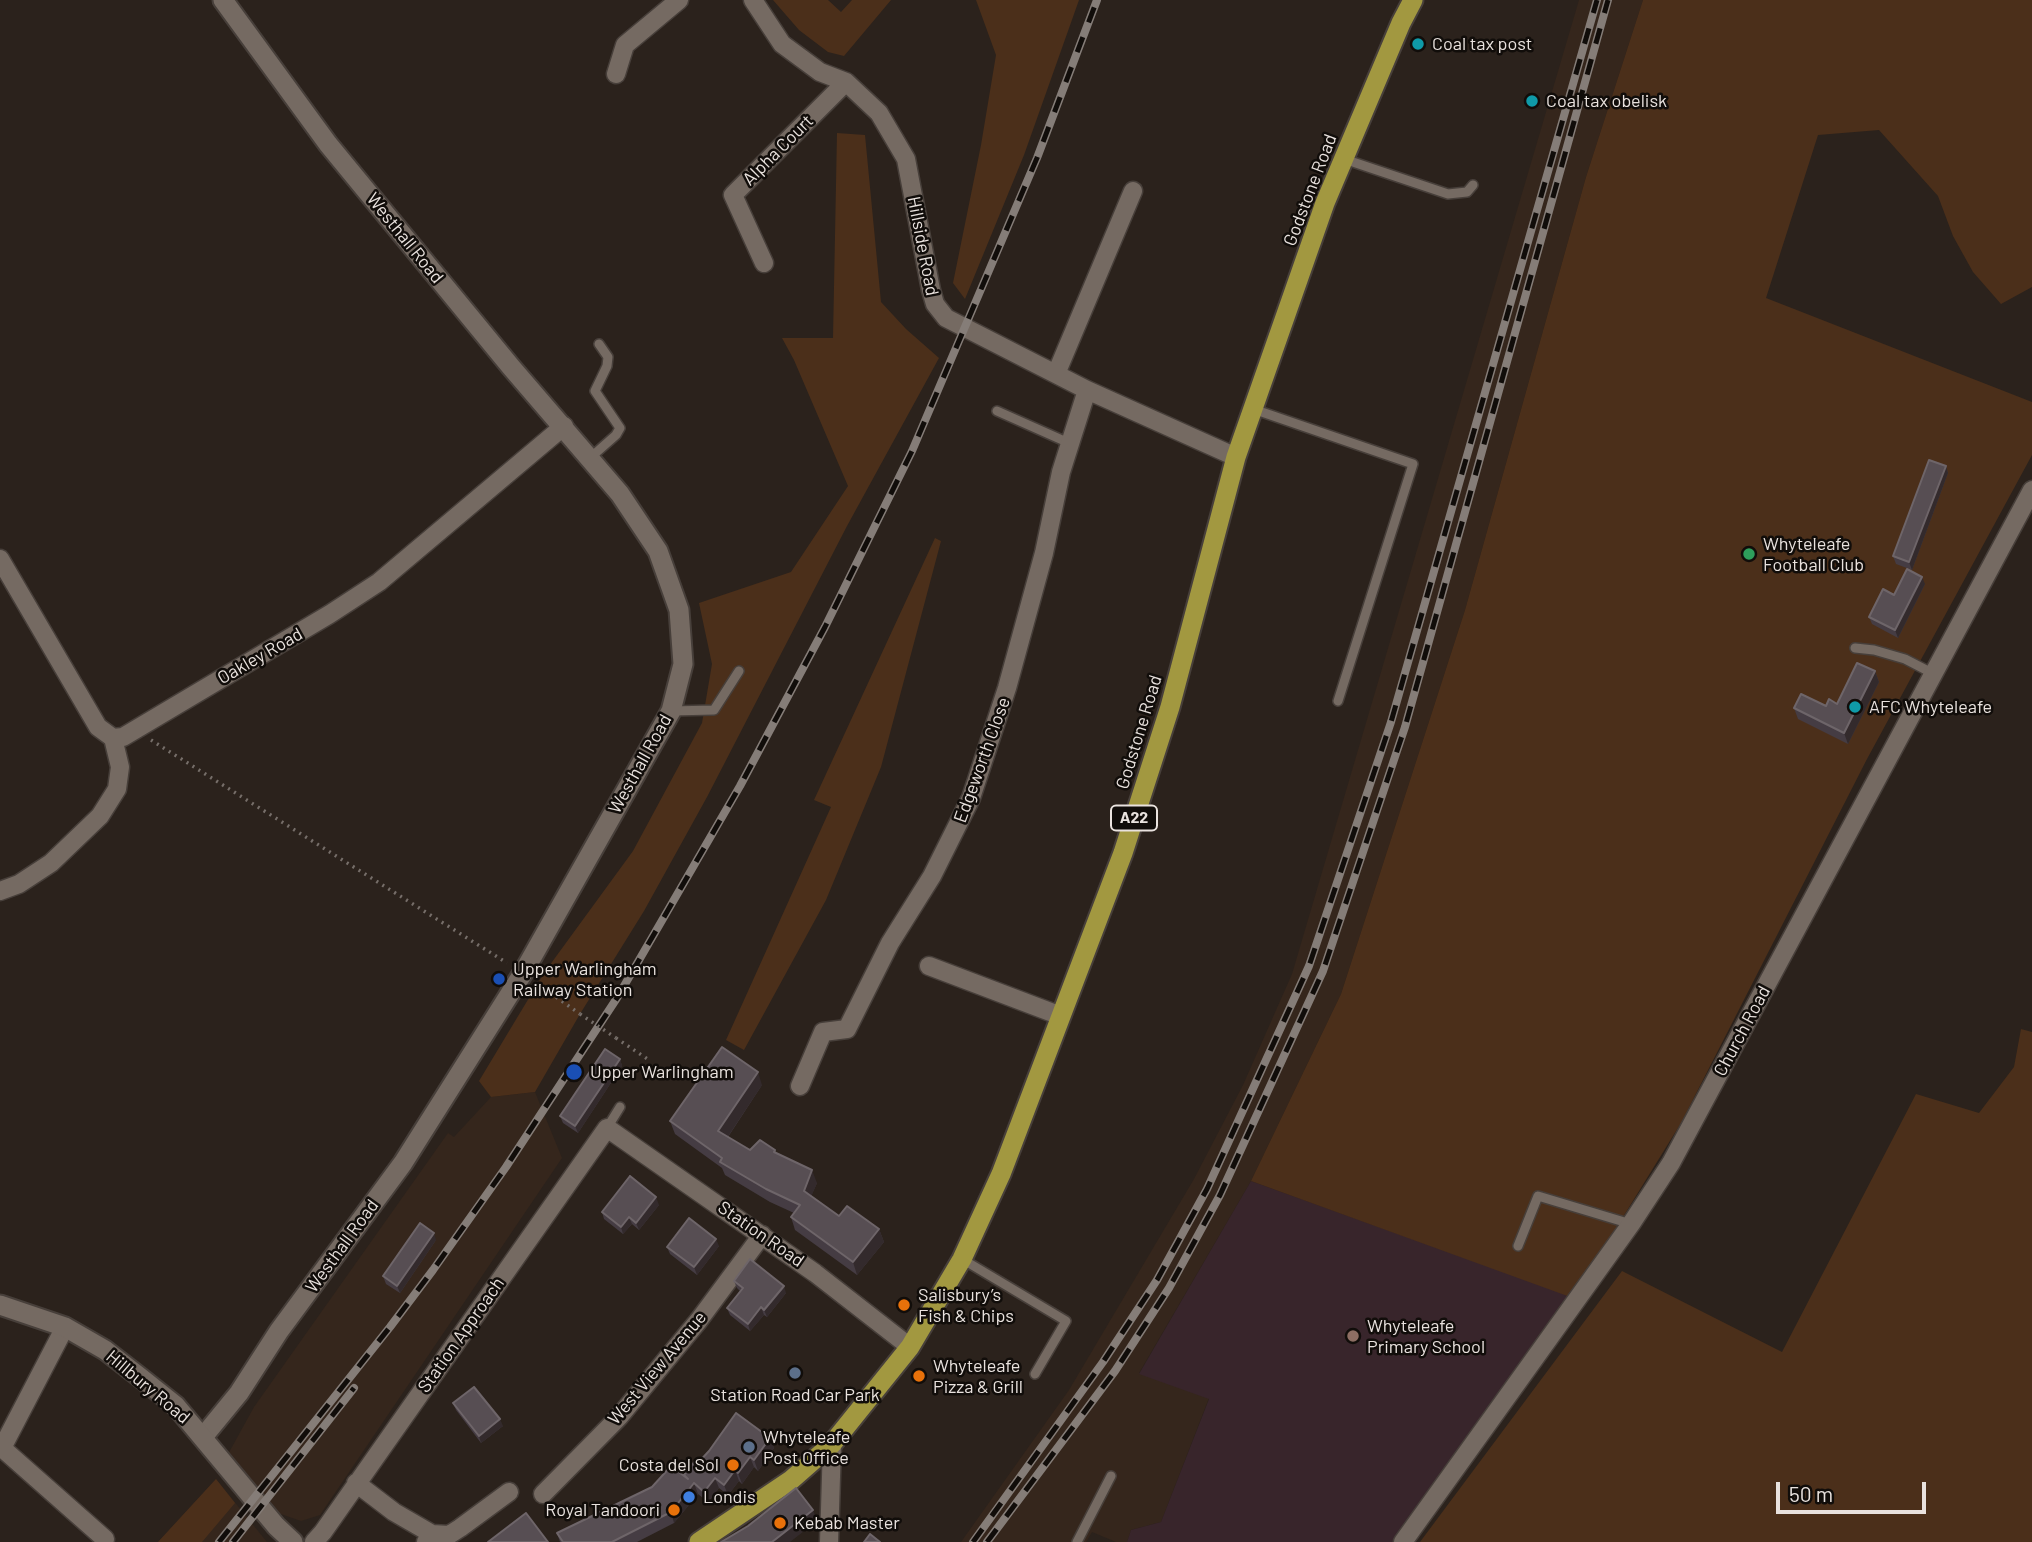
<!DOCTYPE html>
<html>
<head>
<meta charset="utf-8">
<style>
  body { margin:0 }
  #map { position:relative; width:2032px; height:1542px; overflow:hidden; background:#2b221c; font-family:Barlow,sans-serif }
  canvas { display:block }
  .scale { position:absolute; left:1776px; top:1482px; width:150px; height:32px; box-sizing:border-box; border:4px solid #e9e2de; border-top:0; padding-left:9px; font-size:21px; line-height:24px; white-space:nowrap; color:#e9e2de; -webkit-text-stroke:5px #110d0a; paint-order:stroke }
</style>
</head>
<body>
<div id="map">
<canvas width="2032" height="1542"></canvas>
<div class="scale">50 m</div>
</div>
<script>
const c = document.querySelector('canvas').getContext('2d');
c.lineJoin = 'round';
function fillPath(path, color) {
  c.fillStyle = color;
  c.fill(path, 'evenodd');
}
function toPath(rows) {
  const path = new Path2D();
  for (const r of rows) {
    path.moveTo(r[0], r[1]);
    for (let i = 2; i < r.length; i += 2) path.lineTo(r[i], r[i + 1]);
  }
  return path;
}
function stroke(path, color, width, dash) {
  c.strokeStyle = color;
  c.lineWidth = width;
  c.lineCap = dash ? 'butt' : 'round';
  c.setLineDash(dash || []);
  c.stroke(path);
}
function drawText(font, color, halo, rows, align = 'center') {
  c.font = font + ' Barlow,sans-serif';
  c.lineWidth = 5;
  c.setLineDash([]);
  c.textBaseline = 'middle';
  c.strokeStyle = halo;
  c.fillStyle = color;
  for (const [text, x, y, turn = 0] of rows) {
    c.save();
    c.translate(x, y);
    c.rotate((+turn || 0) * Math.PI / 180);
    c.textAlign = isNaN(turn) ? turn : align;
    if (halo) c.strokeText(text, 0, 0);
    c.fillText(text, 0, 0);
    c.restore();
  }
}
const built = toPath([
  [1579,0,1643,0,1586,177,1465,610,1341,994,1251,1181,1139,1373,1209,1398,1161,1522,1131,1530,1127,1542,1116,1542,1092,1532,1086,1542,961,1542,1069,1390,1194,1179,1243,1085,1292,974],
  [535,1092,562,1158,320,1515,301,1521,278,1513,227,1456,254,1407,448,1133,454,1137,491,1097],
  [216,1479,267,1542,158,1542]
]);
const education = toPath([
  [1251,1181,1574,1297,1393,1542,1127,1542,1131,1530,1161,1522,1209,1399,1139,1374]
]);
const green = toPath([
  [773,0,828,0,841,12,852,0,891,0,844,56,828,52,799,30],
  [976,0,1079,0,1024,155,965,299,953,283,981,145,996,55],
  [1643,0,2032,0,2032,287,2001,304,1973,272,1953,236,1938,196,1879,130,1818,135,1766,298,2032,402,2032,455,1867,759,1681,1123,1573,1298,1251,1181,1341,994,1465,610,1586,177],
  [837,133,865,135,881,302,906,329,939,358,847,526,707,797,644,911,580,1014,535,1092,491,1097,479,1081,544,973,633,851,702,723,712,664,699,603,791,572,848,486,794,360,782,338,833,338],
  [935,538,941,541,881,767,826,900,744,1050,726,1040,831,807,814,800],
  [2021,1029,2032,1032,2032,1542,1420,1542,1622,1271,1782,1352,1916,1094,1979,1113,2014,1067],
  [216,1479,235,1503,202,1542,158,1542]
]);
const path = toPath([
  [151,740,507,963],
  [539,985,580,1014],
  [616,1038,649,1060]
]);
const service = toPath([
  [1344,159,1448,194,1467,192,1473,185],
  [1253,409,1413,464,1338,701],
  [997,411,1069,443],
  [590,458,616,435,620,428,595,391,607,366,608,357,599,344],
  [1855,648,1874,650,1905,659,1934,674],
  [671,711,714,710,739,671],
  [607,1128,620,1107],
  [1518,1246,1538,1196,1631,1224],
  [962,1259,1066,1321,1035,1374],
  [1077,1542,1111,1476]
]);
const minor = toPath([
  [753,0,782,44,820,72,846,82,879,113,906,159,931,290,935,304,946,318,1087,390,1236,457],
  [616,74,625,45,679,0],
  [764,263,733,195,846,82],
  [1056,374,1133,191],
  [0,559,98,727,113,738,123,737,330,614,379,582,564,426],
  [0,891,19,884,51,863,100,816,117,789,120,767,113,738],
  [929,966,1061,1016],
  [800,1086,823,1032,847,1029,890,943,932,876,971,798,1007,688,1044,553,1061,472,1087,390],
  [65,1327,2,1448,105,1539],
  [356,1483,394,1512,432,1534],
  [543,1494,619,1417,699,1320,762,1235],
  [314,1542,323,1532,607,1128,815,1273,910,1347],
  [426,1542,432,1534,449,1535,460,1528,509,1492],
  [829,1542,832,1444],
  [1403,1542,1631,1224,1671,1163,2032,490]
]);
const tertiary = toPath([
  [203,1437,239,1393,279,1331,403,1163,523,973,671,711,683,664,679,610,658,551,620,494,511,367,328,144,223,0]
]);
const secondary = toPath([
  [0,1305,65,1327,105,1350,141,1378,176,1406,276,1526,293,1542]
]);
const trunk = toPath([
  [699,1542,791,1480,832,1444,910,1347,962,1259,1001,1174,1123,853,1170,707,1236,457,1325,203,1401,23,1413,0]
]);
const rail = toPath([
  [219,1542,390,1327,433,1270,506,1167,617,998,740,786,825,627,912,451,1037,158,1097,0],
  [233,1542,354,1388],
  [973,1542,1103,1362,1157,1280,1207,1189,1309,966,1391,722,1597,0],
  [987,1542,1115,1371,1169,1288,1220,1195,1323,971,1405,727,1608,0]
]);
const pathBridge = toPath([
  [580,1014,616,1038]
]);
const wall = toPath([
  [1946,466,1948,473,1912,570,1896,564,1893,556],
  [1925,584,1898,638,1872,624,1869,617],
  [1875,671,1879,682,1848,744,1798,719,1794,708,1826,706,1837,704],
  [620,1059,622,1066,578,1133,563,1123,560,1116],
  [762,1085,728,1137,750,1150,775,1150,776,1153,817,1183,811,1196,839,1216,879,1229,884,1242,857,1275,795,1230,791,1217,794,1213,770,1202,725,1175,722,1168,675,1134,670,1121],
  [659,1205,639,1230,632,1224,623,1234,604,1219,602,1212],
  [436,1240,400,1293,386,1284,383,1276],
  [719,1246,697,1275,670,1254,667,1247],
  [734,1281,786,1293,767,1317,764,1315,750,1331,730,1315,727,1308,740,1291,737,1288],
  [453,1403,503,1426,481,1443,456,1410],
  [770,1438,774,1448,758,1471,754,1467,742,1484,739,1481,728,1495,719,1488,708,1502,698,1494,674,1523,637,1542,560,1542,557,1533,684,1475,697,1464]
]);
const shadedWall = toPath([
  [1946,466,1948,473,1912,570,1909,562],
  [1922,577,1925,584,1898,638,1895,630],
  [1875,671,1879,682,1848,744,1844,733],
  [620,1059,622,1066,578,1133,575,1126],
  [758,1072,762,1085,723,1144,718,1131],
  [812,1170,817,1183,808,1204,804,1191],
  [656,1197,659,1205,639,1230,636,1223],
  [629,1217,632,1224,623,1234,621,1227],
  [879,1229,884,1242,857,1275,853,1262],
  [434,1233,436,1240,400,1293,397,1286],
  [716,1239,719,1246,697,1275,694,1267],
  [784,1286,786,1293,767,1317,764,1310],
  [761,1307,764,1315,750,1331,748,1324],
  [500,1419,503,1426,481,1443,479,1436],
  [770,1438,774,1448,758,1471,754,1460],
  [750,1457,754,1467,742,1484,738,1473],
  [735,1470,739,1481,728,1495,724,1485],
  [715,1478,719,1488,708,1502,704,1492],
  [694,1483,698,1494,674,1523,671,1512],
  [813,1510,817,1521,790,1542,772,1542]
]);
const building = toPath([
  [1929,460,1946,466,1909,562,1893,556,1929,460],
  [1907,569,1922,577,1895,630,1869,617,1883,589,1894,595,1907,569],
  [1857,663,1875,671,1844,733,1794,708,1801,694,1826,706,1829,699,1837,704,1857,663],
  [722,1047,758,1072,718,1131,750,1150,760,1140,775,1150,774,1152,812,1170,804,1191,839,1216,847,1206,879,1229,853,1262,791,1217,800,1205,766,1189,720,1162,722,1158,670,1121,722,1047],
  [605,1049,620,1059,575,1126,560,1116,605,1049],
  [630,1176,656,1197,636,1223,629,1217,621,1227,602,1212,630,1176],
  [689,1218,716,1239,694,1267,667,1247,689,1218],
  [420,1223,434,1233,397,1286,383,1276,420,1223],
  [750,1259,784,1286,764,1310,761,1307,748,1324,727,1308,743,1288,734,1281,750,1259],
  [474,1387,500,1419,479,1436,453,1403,474,1387],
  [736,1413,770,1438,754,1460,750,1457,738,1473,735,1470,724,1485,715,1478,704,1492,694,1483,671,1512,612,1542,563,1542,557,1533,652,1487,671,1466,688,1479,684,1475,695,1461,697,1464,709,1451,736,1413],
  [796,1488,813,1510,772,1542,721,1542,748,1526,796,1488],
  [526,1513,548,1542,488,1542,526,1513],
  [870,1534,880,1542,864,1542,870,1534]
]);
const markers = [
  [1418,44,7,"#0f9aa8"],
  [1532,101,7,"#0f9aa8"],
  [1749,554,7,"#2e9e5b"],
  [1855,707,7,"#0f9aa8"],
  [499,979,7,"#1a4fb4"],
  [574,1072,9,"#1a4fb4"],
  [904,1305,7,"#e8710a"],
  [1353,1336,7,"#8d6e63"],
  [795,1373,7,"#5c6f8a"],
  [919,1376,7,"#e8710a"],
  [749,1447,7,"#5c6f8a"],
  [733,1465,7,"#e8710a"],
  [689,1497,7,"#3f7fe0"],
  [674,1510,7,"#e8710a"],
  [780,1523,7,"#e8710a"]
];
const shields = [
  [1134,818,46]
];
const shieldNames = [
  ["A22",1134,818]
];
const poiNames = [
  ["Coal tax post",1432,44],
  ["Coal tax obelisk",1546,101],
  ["Whyteleafe",1763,544],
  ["Football Club",1763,565],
  ["AFC Whyteleafe",1869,707],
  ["Upper Warlingham",513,969],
  ["Railway Station",513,990],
  ["Upper Warlingham",590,1072],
  ["Salisbury’s",918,1295],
  ["Fish & Chips",918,1316],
  ["Whyteleafe",1367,1326],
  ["Primary School",1367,1347],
  ["Whyteleafe",933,1366],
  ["Pizza & Grill",933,1387],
  ["Station Road Car Park",795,1395,"center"],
  ["Whyteleafe",763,1437],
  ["Post Office",763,1458],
  ["Costa del Sol",719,1465,"right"],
  ["Londis",703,1497],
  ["Royal Tandoori",660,1510,"right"],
  ["Kebab Master",794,1523]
];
const streetNames = [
  ["Alpha Court",778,150,-45],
  ["Godstone Road",1310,190,-69],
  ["Westhall Road",405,238,51],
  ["Hillside Road",923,246,79],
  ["Oakley Road",260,656,-30],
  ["Godstone Road",1139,732,-73],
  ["Edgeworth Close",982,760,-70],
  ["Westhall Road",640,764,-61],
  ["Church Road",1742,1031,-62],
  ["Station Road",761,1234,35],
  ["Westhall Road",342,1246,-54],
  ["Station Approach",461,1335,-55],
  ["West View Avenue",657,1368,-50],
  ["Hillbury Road",148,1387,40]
];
fillPath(built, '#35261c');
fillPath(education, '#38252b');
fillPath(green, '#4b2f1a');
stroke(service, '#473f3a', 12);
stroke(minor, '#473f3a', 21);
stroke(tertiary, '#473f3a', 23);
stroke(secondary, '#473f3a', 23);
stroke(trunk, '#473f3a', 23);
stroke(path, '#766e69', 3.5, [2, 5]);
stroke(service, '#756a62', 9);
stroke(minor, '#756a62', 18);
stroke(tertiary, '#756a62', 19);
stroke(secondary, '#756a62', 19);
stroke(trunk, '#a29840', 19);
stroke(rail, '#857d78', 8);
stroke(rail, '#110d0a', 5, [16]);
stroke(pathBridge, '#766e69', 3.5, [2, 5]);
fillPath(wall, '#453c43');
fillPath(shadedWall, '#332a2c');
fillPath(building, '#574e53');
stroke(building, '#6e6569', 2);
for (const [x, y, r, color] of markers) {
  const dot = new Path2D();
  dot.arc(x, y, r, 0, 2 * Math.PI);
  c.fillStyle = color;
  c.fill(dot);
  stroke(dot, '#110d0a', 2.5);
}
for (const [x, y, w] of shields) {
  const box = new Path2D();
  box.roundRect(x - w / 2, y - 12.5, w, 25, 5);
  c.fillStyle = '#110d0a';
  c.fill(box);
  stroke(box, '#e9e2de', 2);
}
drawText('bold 16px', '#e9e2de', null, shieldNames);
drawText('18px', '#e9e2de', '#110d0a', poiNames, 'left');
drawText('18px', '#e9e2de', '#110d0a', streetNames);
</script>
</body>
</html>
